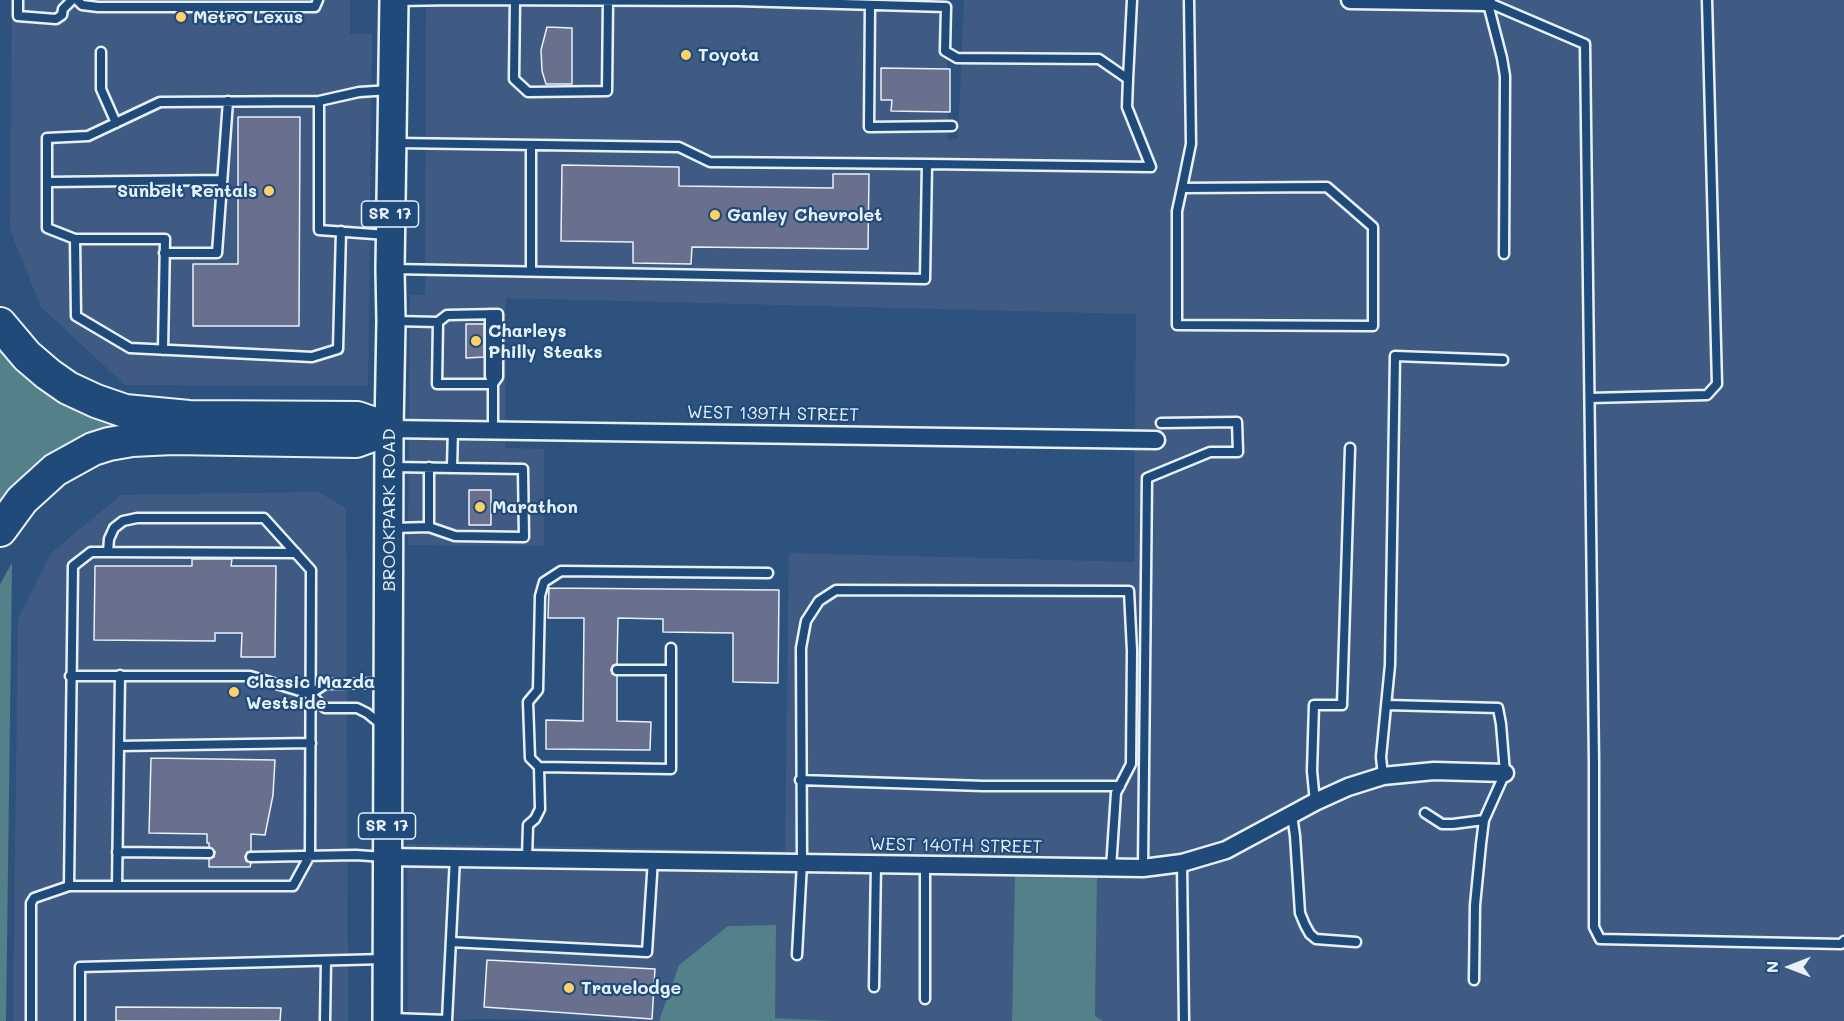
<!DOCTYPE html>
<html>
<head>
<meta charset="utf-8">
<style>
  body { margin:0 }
  #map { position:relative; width:1844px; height:1021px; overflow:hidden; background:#2e527e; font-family:Mali,sans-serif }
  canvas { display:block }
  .north { position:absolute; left:1760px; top:937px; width:60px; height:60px; -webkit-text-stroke:4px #1f4a7a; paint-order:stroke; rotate:270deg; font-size:16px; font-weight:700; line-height:24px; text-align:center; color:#e8f1f8 }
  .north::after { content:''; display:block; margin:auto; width:21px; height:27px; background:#e8f1f8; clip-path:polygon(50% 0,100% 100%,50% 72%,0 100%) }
</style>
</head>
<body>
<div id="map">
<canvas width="1844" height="1021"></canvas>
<div class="north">N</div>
</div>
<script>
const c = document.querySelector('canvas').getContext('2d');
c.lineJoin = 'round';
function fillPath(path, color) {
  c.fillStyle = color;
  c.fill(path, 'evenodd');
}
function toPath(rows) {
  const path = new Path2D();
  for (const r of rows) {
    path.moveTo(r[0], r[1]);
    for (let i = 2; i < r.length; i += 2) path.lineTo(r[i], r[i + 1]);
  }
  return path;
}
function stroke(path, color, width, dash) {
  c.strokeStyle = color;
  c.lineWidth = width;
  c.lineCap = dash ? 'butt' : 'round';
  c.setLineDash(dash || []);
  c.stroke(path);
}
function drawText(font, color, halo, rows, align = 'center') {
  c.font = font + ' Mali,sans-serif';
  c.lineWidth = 4.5;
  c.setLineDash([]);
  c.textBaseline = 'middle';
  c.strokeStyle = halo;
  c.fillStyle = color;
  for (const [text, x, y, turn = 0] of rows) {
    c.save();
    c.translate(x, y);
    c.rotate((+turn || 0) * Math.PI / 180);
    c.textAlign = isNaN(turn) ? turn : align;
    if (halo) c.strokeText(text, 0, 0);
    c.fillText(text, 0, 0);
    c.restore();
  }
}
const built = toPath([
  [12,0,350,0,350,34,372,34,368,386,125,385,41,307,10,230],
  [426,0,946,0,948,140,958,139,964,0,1844,0,1844,1021,1103,1021,1095,1016,1097,878,1016,877,1012,1021,834,1021,775,1018,775,925,728,926,679,965,659,1021,479,1019,408,1021,407,844,785,851,789,553,1134,562,1136,314,506,298,505,448,544,449,544,546,408,545,410,295,425,295],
  [318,492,346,508,348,1021,13,1021,18,619,51,553,121,495]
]);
const green = toPath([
  [0,340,96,411,129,431,0,516],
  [12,563,6,1021,0,1021,0,584],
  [1015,877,1097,878,1095,1016,1103,1021,1012,1021],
  [776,925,775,1018,834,1021,659,1021,679,965,728,926]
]);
const building = toPath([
  [547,27,572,28,572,84,546,84,542,71,541,50,547,27],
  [881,68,950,69,950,112,891,111,892,100,881,100,881,68],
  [238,117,300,117,299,326,193,326,193,264,238,264,238,117],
  [562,165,679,167,679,186,833,188,833,174,869,174,868,249,692,247,691,264,633,263,633,242,561,241,562,165],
  [466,324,484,324,484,357,466,358,466,324],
  [469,490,491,490,491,525,469,525,469,490],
  [192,559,232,559,231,566,276,566,275,657,241,657,242,633,215,633,215,641,94,640,95,566,192,566,192,559],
  [549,588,779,590,778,683,733,682,733,633,663,632,663,619,618,618,617,664,613,665,611,669,612,674,617,676,617,721,651,722,650,750,546,749,546,720,583,721,584,618,548,618,549,588],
  [151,758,275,760,273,795,265,835,251,834,251,851,247,852,245,857,246,861,251,863,250,867,209,867,209,859,214,857,215,852,209,847,209,843,207,843,207,834,149,833,151,758],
  [487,960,655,969,652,1019,484,1007,487,960],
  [116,1007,281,1008,280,1021,116,1021,116,1007]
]);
const lane = toPath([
  [18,0,18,16,56,19,62,15,63,9,72,0],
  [77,0,82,5,98,7,315,7,318,0],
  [1487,0,1502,58,1505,76,1504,254],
  [397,1,456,0],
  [515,1,514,79,528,92,607,91,608,1],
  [1487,2,1585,44,1594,762,1594,927,1600,939,1841,944,1844,941],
  [870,5,869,127,952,126],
  [101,52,101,89,116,123],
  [1128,79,1132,0],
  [396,143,679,147,710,162,927,164],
  [531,145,531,271],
  [47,182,222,180],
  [1182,188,1327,187,1373,227,1373,326,1177,325,1177,211,1182,188,1191,144,1189,0],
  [387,235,319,230,319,101,359,92,391,90],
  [75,239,47,228,47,138,88,136,160,102,319,101],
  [164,253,217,253,228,101],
  [393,269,925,279,927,164,1151,167,1127,107,1128,79,1099,59,957,58,945,51,946,7,737,1,456,0],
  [490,314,490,376,493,384,493,430],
  [395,321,438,322,447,315,498,314,498,377,493,384],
  [438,322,437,384,493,384],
  [163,350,165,239,75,239,76,316,130,348,312,357,338,349,341,231],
  [1590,398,1707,395,1717,384,1707,0],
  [391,467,523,469,524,537,455,536,429,527],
  [452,468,453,429],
  [393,528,429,527,429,467],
  [108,552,109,539,114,528,123,521,137,518,264,518,311,570,310,855,293,886,69,886,73,566,91,552,108,552,296,553],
  [671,648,671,769,539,767,530,758,528,702,538,690,540,596,544,582,561,571,768,573],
  [617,670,671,670],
  [70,676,250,676,310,694,325,708,357,708,367,713,383,726],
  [310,694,325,684,384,683],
  [1387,705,1498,708,1501,724,1505,773,1484,820,1481,844,1475,905,1474,980],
  [119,746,311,743],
  [1383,776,1381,757,1390,665,1395,356,1503,360],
  [800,780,983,786,1120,786],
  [1315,802,1312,771,1314,705,1342,705,1350,448],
  [1425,813,1442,824,1453,824,1484,820],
  [1292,815,1295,836,1300,913,1305,925,1310,934,1316,939,1356,942],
  [117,852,209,853],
  [251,857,356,855,384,857],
  [527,858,528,825,535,819,540,809,539,767],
  [1182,863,1184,1021],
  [925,864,925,999],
  [1143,868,1147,478,1210,452,1238,452,1237,422,1161,423],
  [117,886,120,675],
  [451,942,647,952,653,859],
  [797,955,802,863,801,648,806,621,819,601,836,590,1129,591,1132,651,1131,764,1116,793,1111,868],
  [874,987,876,864],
  [391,1018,447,1020,455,857],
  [31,1021,31,903,34,898,69,886],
  [80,1021,80,967,384,959],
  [325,1021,326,961]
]);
const street = toPath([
  [1350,0,1487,2],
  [389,429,1156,440],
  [387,857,1143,868,1182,863,1226,850,1315,802,1348,787,1383,776,1434,771,1505,773]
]);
const primary = toPath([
  [387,1021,389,429,391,321,390,269,394,0]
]);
const highway = toPath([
  [0,324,27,356,48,374,68,388,96,401,125,411,189,417,357,418,389,429],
  [0,530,22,500,55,470,93,449,109,444,132,440,173,438,356,441,389,429]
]);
const markers = [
  [181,17,6,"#ffd166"],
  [686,55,6,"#ffd166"],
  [269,191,6,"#ffd166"],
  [715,215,6,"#ffd166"],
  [476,341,6,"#ffd166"],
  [480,507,6,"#ffd166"],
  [234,692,6,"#ffd166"],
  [569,988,6,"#ffd166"]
];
const shields = [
  [390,214,57],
  [387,826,57]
];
const shieldNames = [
  ["SR 17",390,214],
  ["SR 17",387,826]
];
const poiNames = [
  ["Metro Lexus",193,17],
  ["Toyota",698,55],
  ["Sunbelt Rentals",257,191,"right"],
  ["Ganley Chevrolet",727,215],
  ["Charleys",488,331],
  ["Philly Steaks",488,352],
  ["Marathon",492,507],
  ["Classic Mazda",246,682],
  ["Westside",246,703],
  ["Travelodge",581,988]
];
const streetNames = [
  ["WEST 139TH STREET",773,414,1],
  ["BROOKPARK ROAD",389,510,-90],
  ["WEST 140TH STREET",956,846,1]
];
fillPath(built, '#405b83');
fillPath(green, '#548189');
fillPath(building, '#69708e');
stroke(building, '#e8f1f8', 1.5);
stroke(lane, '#e8f1f8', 13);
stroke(street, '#e8f1f8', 21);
stroke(primary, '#e8f1f8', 32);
stroke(highway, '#e8f1f8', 36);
stroke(lane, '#1f4a7a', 8);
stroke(street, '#1f4a7a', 16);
stroke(primary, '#1f4a7a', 27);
stroke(highway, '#1f4a7a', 32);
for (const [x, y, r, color] of markers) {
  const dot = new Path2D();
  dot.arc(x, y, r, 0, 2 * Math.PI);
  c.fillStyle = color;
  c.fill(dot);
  stroke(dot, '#1f4a7a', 2);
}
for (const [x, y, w] of shields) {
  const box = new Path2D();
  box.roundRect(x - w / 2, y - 13, w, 26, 4.5);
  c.fillStyle = '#1f4a7a';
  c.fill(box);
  stroke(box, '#e8f1f8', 1.5);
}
drawText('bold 16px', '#e8f1f8', null, shieldNames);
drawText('bold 18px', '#e8f1f8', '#1f4a7a', poiNames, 'left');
drawText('18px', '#e8f1f8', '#1f4a7a', streetNames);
</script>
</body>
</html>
